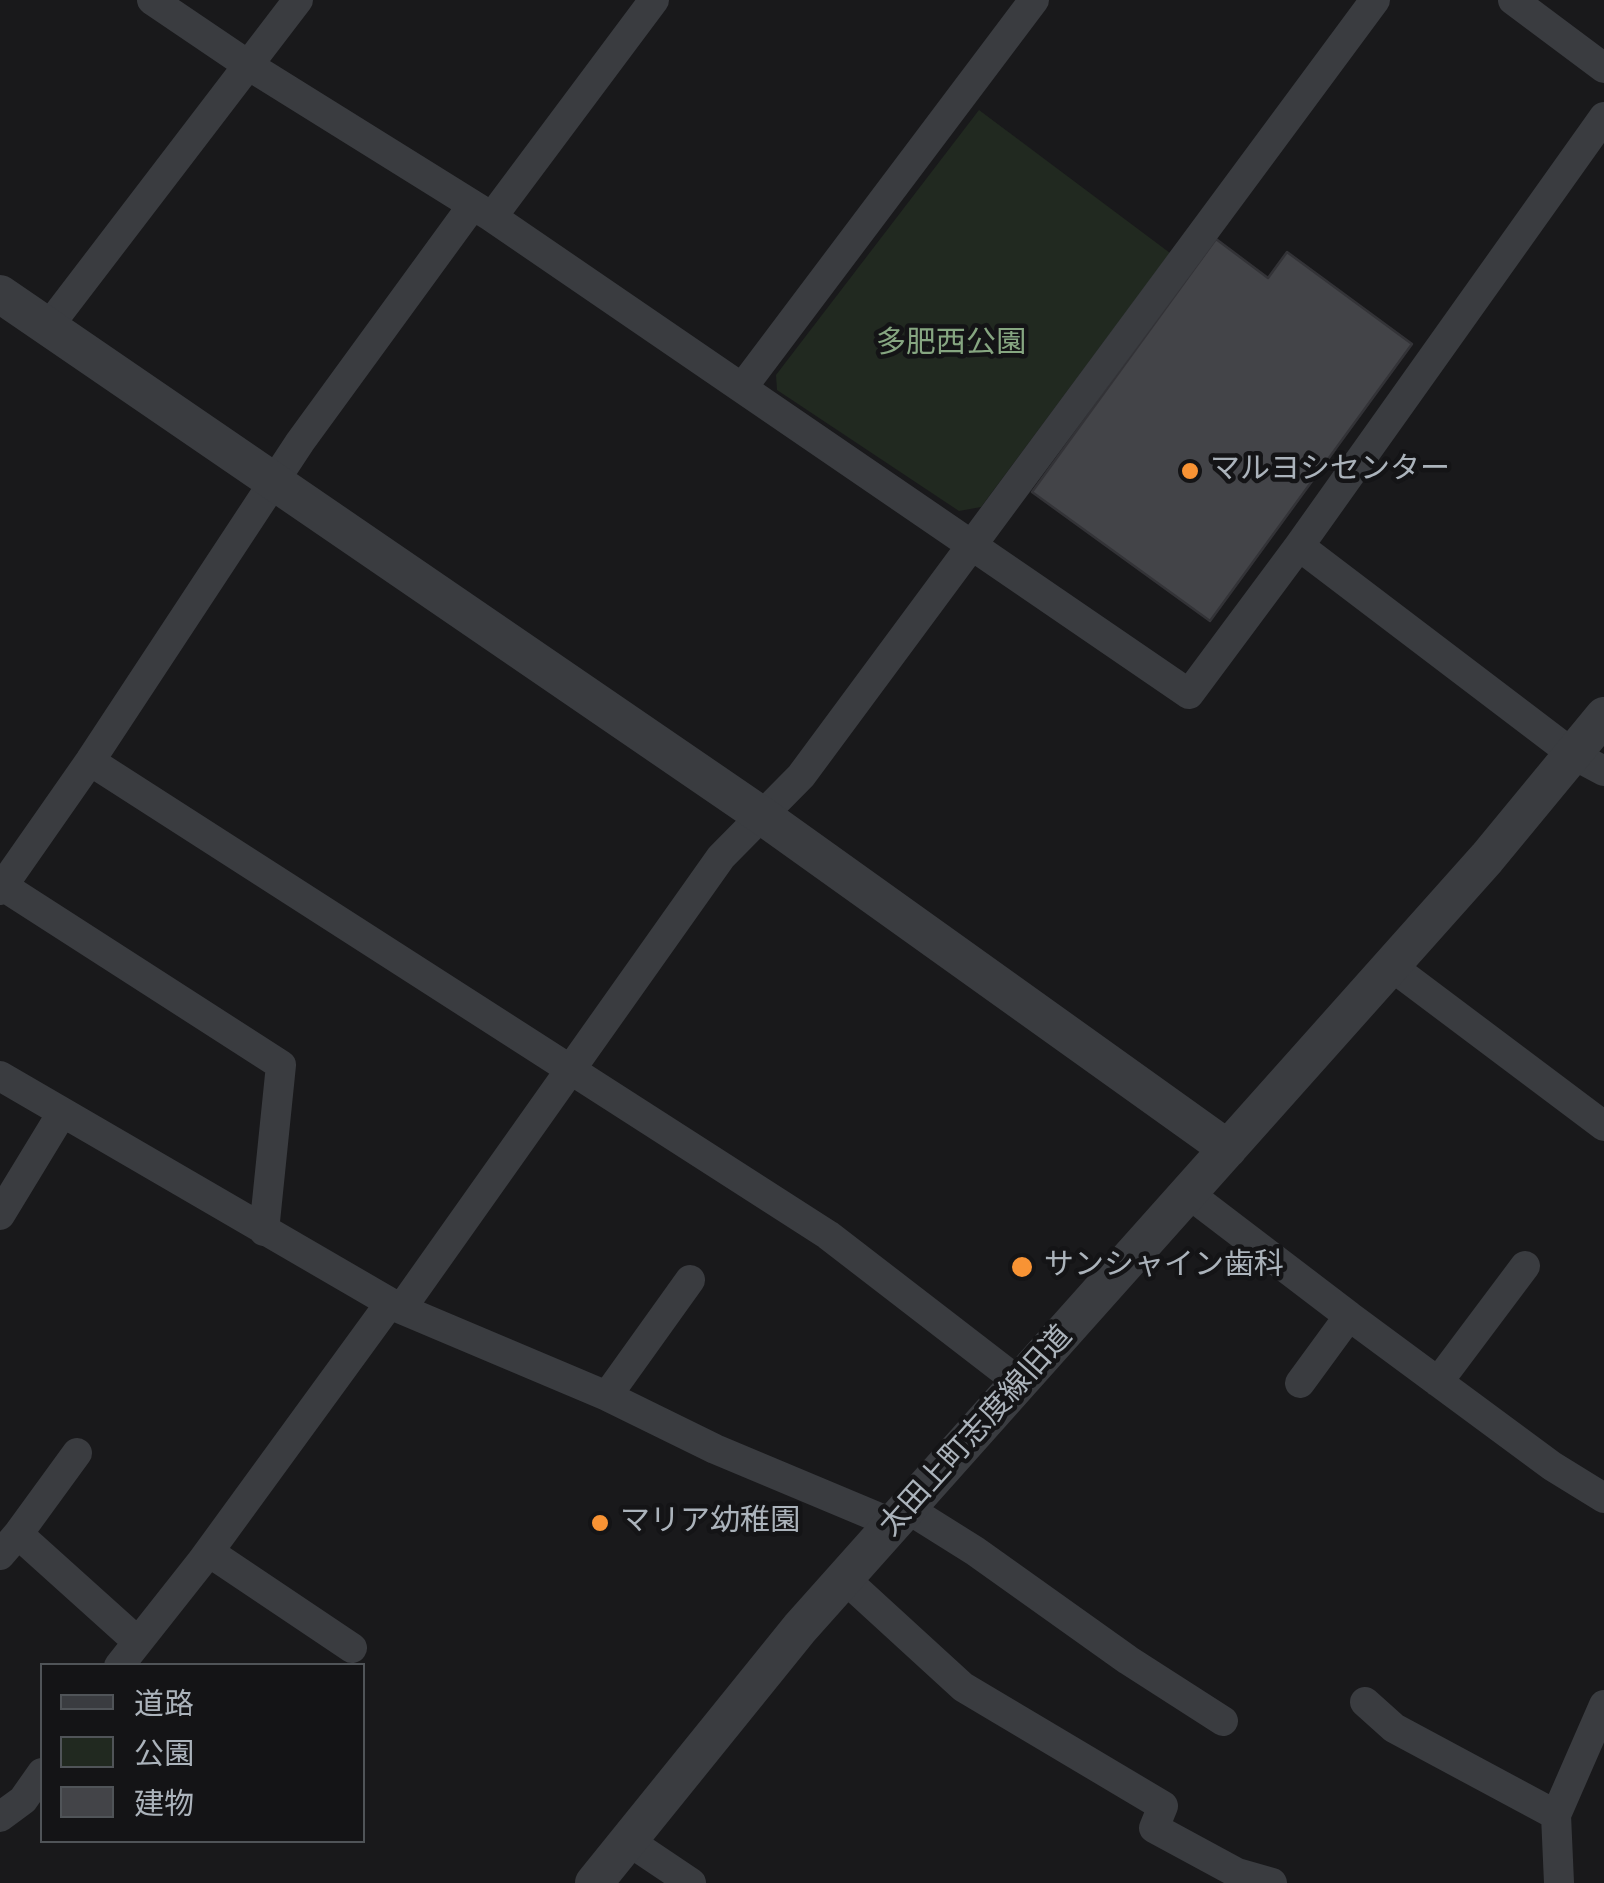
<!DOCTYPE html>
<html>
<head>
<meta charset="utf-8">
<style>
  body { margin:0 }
  #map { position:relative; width:1604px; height:1883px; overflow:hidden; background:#19191b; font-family:"Nunito Sans","Noto Sans JP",sans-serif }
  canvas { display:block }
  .legend { position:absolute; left:40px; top:1663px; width:325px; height:180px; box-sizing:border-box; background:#141416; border:2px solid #505458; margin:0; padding:12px 18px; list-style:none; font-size:30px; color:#abb3bb }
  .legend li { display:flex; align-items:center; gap:20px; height:50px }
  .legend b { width:50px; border:2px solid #505458 }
</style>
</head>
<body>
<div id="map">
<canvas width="1604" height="1883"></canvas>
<ul class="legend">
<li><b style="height:12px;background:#3a3c40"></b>道路</li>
<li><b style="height:28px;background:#212920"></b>公園</li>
<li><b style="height:28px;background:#434448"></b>建物</li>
</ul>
</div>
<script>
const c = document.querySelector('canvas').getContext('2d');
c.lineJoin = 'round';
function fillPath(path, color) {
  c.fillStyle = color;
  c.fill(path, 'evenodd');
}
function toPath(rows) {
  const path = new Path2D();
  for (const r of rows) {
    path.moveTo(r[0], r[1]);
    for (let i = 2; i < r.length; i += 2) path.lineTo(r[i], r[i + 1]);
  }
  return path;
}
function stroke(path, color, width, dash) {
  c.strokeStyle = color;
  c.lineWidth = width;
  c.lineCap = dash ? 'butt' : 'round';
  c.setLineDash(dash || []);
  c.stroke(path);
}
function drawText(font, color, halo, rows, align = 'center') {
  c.font = font + ' "Nunito Sans","Noto Sans JP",sans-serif';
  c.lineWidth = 9;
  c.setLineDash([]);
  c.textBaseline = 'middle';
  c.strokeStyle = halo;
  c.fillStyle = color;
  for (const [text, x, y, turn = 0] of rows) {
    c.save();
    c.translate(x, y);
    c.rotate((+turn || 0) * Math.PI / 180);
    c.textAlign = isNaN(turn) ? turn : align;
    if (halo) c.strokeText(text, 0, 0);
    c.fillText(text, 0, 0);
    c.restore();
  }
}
const green = toPath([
  [979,110,1170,253,981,507,959,511,777,390,776,375]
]);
const building = toPath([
  [1216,239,1268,278,1287,252,1412,344,1210,621,1032,492,1216,239]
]);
const minor = toPath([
  [152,0,248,65,492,217,1189,694,1299,546,1604,117],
  [1513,0,1604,68],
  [492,217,654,0],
  [48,327,298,0],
  [742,388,1034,0],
  [1299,546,1574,755,1604,771],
  [90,761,828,1235,1020,1383],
  [3,886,281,1065,264,1231],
  [0,890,90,761,300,442,472,206],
  [1391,966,1604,1126],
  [0,1076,401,1309,607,1396,715,1449,894,1524],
  [1189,1194,1349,1316,1300,1383],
  [0,1215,62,1113],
  [401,1309,721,857,801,776,1375,0],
  [1349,1316,1552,1466,1604,1498],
  [1438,1382,1525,1266],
  [607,1396,690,1280],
  [908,1509,975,1551,1128,1660,1223,1721],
  [18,1534,77,1453],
  [209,1552,352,1648],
  [0,1555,18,1534,138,1642],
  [845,1579,963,1687,1163,1806,1154,1828,1237,1873,1272,1883],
  [119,1666,202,1561,390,1303],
  [1365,1702,1394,1728,1556,1815],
  [0,1817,23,1800,42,1773],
  [627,1840,691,1883],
  [1559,1883,1556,1815,1604,1705]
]);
const tertiary = toPath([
  [0,294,761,815,1228,1149],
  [594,1883,800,1628,1487,858,1604,716]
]);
const markers = [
  [1190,471,10,"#f89334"],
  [1022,1267,12,"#f89334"],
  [600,1523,10,"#f89334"]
];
const parkNames = [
  ["多肥西公園",951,345]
];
const poiNames = [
  ["マルヨシセンター",1210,471],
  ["サンシャイン歯科",1044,1267],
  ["マリア幼稚園",620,1523]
];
const streetNames = [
  ["太田上町志度線旧道",977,1432,-48]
];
fillPath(green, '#212920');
fillPath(building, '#434448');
stroke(building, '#333337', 2.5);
stroke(minor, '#3a3c40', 30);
stroke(tertiary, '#3a3c40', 38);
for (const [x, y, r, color] of markers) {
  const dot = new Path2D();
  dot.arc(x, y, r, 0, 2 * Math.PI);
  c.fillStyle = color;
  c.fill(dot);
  stroke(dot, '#141416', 4);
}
drawText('30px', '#86a681', '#141416', parkNames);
drawText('30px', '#abb3bb', '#141416', poiNames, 'left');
drawText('30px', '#abb3bb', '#141416', streetNames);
</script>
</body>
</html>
